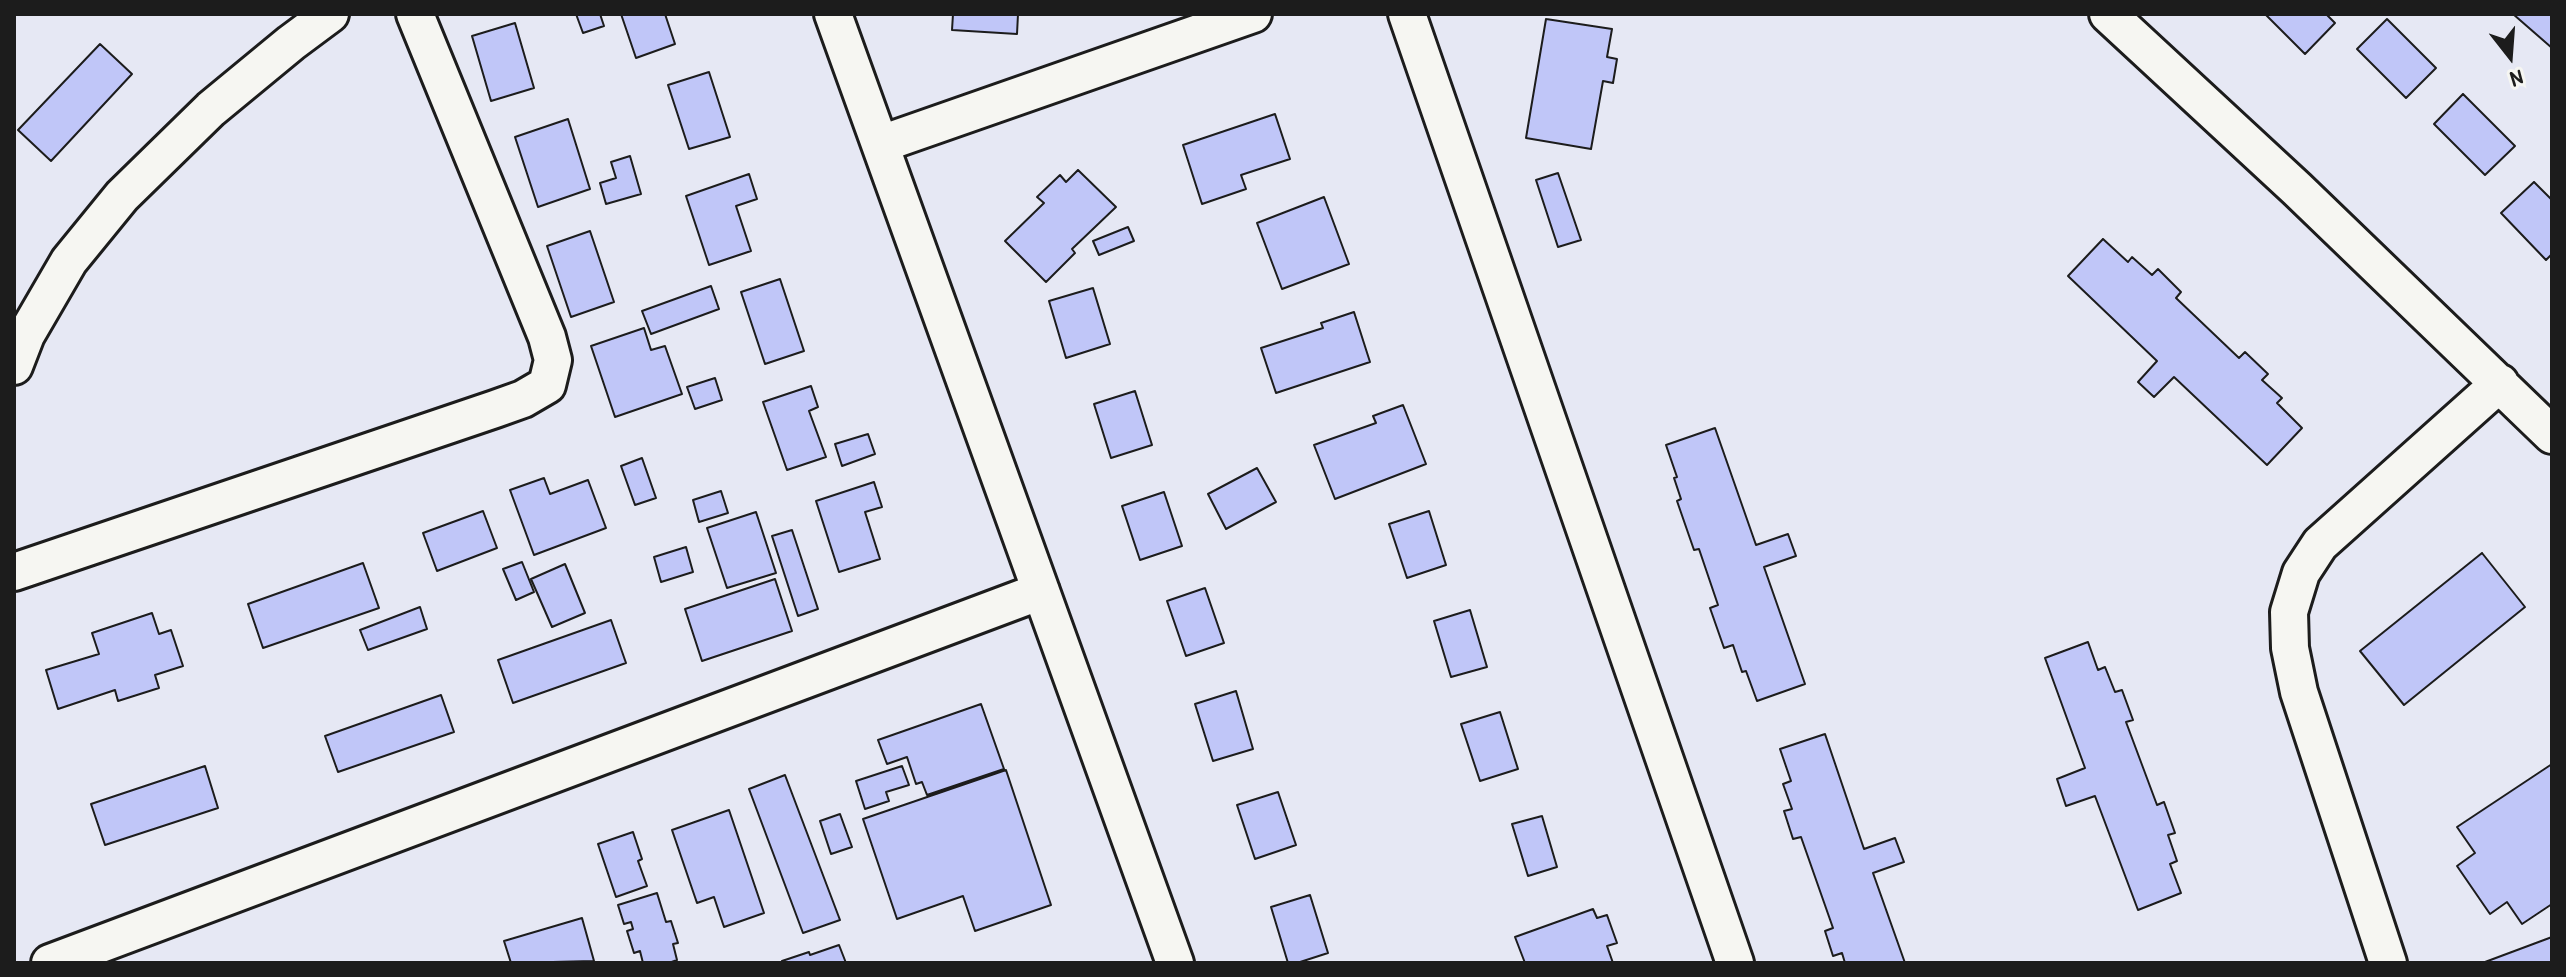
<!DOCTYPE html>
<html>
<head>
<meta charset="utf-8">
<style>
  body { margin:0 }
  #map { position:relative; width:2566px; height:977px; overflow:hidden; background:#e6e8f4; font-family:"Patrick Hand",sans-serif }
  canvas { display:block }
  .frame { position:absolute; inset:0; border:16px solid #1c1c1c; pointer-events:none }
  .north { position:absolute; left:2470px; top:16px; width:80px; height:80px; -webkit-text-stroke:6px #f6f6f2; paint-order:stroke; rotate:163deg; font-size:22px; font-weight:700; line-height:32px; text-align:center; color:#1c1c1c }
  .north::after { content:''; display:block; margin:auto; width:28px; height:36px; background:#1c1c1c; clip-path:polygon(50% 0,100% 100%,50% 72%,0 100%) }
</style>
</head>
<body>
<div id="map">
<canvas width="2566" height="977"></canvas>
<div class="frame"></div>
<div class="north">N</div>
</div>
<script>
const c = document.querySelector('canvas').getContext('2d');
c.lineJoin = 'round';
function fillPath(path, color) {
  c.fillStyle = color;
  c.fill(path, 'evenodd');
}
function toPath(rows) {
  const path = new Path2D();
  for (const r of rows) {
    path.moveTo(r[0], r[1]);
    for (let i = 2; i < r.length; i += 2) path.lineTo(r[i], r[i + 1]);
  }
  return path;
}
function stroke(path, color, width, dash) {
  c.strokeStyle = color;
  c.lineWidth = width;
  c.lineCap = dash ? 'butt' : 'round';
  c.setLineDash(dash || []);
  c.stroke(path);
}
const building = toPath([
  [576,14,600,14,604,26,583,33,576,14],
  [621,14,665,14,675,44,636,58,621,14],
  [953,14,1018,14,1017,34,952,30,953,14],
  [2265,14,2326,14,2335,23,2305,54,2265,14],
  [2513,14,2552,14,2552,48,2513,14],
  [1546,19,1612,29,1607,57,1617,59,1613,83,1603,81,1591,149,1526,138,1546,19],
  [2387,19,2436,68,2406,98,2357,49,2387,19],
  [515,23,534,88,491,101,472,36,515,23],
  [100,44,132,74,51,161,18,130,100,44],
  [709,72,730,137,689,149,668,85,709,72],
  [2463,94,2515,146,2485,175,2434,124,2463,94],
  [1275,114,1290,159,1241,175,1246,189,1202,204,1183,145,1275,114],
  [568,119,590,189,538,207,515,137,568,119],
  [630,156,641,194,606,204,600,183,616,178,611,162,630,156],
  [1078,170,1116,207,1072,249,1075,253,1046,282,1005,241,1044,203,1037,197,1060,175,1066,182,1078,170],
  [1558,173,1581,240,1558,247,1536,180,1558,173],
  [749,174,757,199,736,206,751,251,709,265,686,196,749,174],
  [2534,182,2552,200,2552,254,2546,260,2501,213,2534,182],
  [1324,197,1349,264,1282,289,1257,223,1324,197],
  [1128,227,1134,241,1099,255,1093,241,1128,227],
  [590,231,614,302,571,317,547,246,590,231],
  [2103,239,2128,262,2132,257,2152,275,2158,269,2181,292,2176,298,2239,358,2245,352,2268,374,2262,380,2282,398,2277,403,2302,428,2267,465,2174,377,2154,397,2138,382,2157,361,2068,276,2103,239],
  [780,279,804,351,765,364,741,292,780,279],
  [711,286,719,309,651,334,642,311,711,286],
  [1093,288,1110,344,1066,358,1049,301,1093,288],
  [1354,312,1370,362,1276,393,1261,348,1323,328,1321,323,1354,312],
  [644,328,651,350,665,346,682,394,615,417,591,346,644,328],
  [715,378,722,400,695,409,687,387,715,378],
  [811,386,818,407,809,411,826,457,787,470,763,402,811,386],
  [1135,391,1152,445,1111,458,1094,404,1135,391],
  [1403,405,1426,464,1335,499,1314,445,1376,423,1373,416,1403,405],
  [1715,428,1756,545,1788,534,1796,556,1764,567,1805,684,1757,701,1746,671,1742,672,1733,645,1724,648,1710,608,1718,605,1699,549,1694,550,1677,501,1681,499,1674,478,1677,477,1666,445,1715,428],
  [868,434,875,454,842,466,835,444,868,434],
  [642,458,656,498,635,505,621,466,642,458],
  [1257,468,1276,502,1226,529,1208,494,1257,468],
  [544,478,550,494,588,480,606,528,534,555,510,490,544,478],
  [874,482,882,507,865,512,880,559,839,572,816,501,874,482],
  [721,491,728,513,699,522,693,500,721,491],
  [1164,492,1182,546,1140,560,1122,506,1164,492],
  [483,511,497,548,437,571,423,533,483,511],
  [1429,511,1446,565,1407,578,1389,524,1429,511],
  [756,512,776,573,727,588,707,528,756,512],
  [792,530,818,609,798,616,772,536,792,530],
  [686,547,693,572,661,582,654,557,686,547],
  [2482,553,2525,607,2404,705,2360,651,2482,553],
  [522,562,534,592,516,600,503,569,522,562],
  [363,563,379,608,263,648,248,604,363,563],
  [565,564,585,613,552,627,531,579,565,564],
  [775,579,792,631,702,661,685,609,775,579],
  [1205,588,1224,643,1186,656,1167,601,1205,588],
  [420,607,427,629,368,650,360,630,420,607],
  [1470,610,1487,667,1451,677,1434,621,1470,610],
  [152,613,159,634,171,630,183,666,155,675,159,688,118,701,115,690,58,709,46,670,99,654,92,633,152,613],
  [611,620,626,663,513,703,498,660,611,620],
  [2088,642,2098,670,2105,667,2115,692,2122,690,2133,720,2126,722,2157,805,2164,802,2175,833,2168,835,2177,861,2170,864,2181,893,2138,910,2095,796,2066,806,2057,779,2085,768,2045,658,2088,642],
  [1236,691,1253,749,1213,761,1195,704,1236,691],
  [441,695,454,732,338,772,325,736,441,695],
  [981,704,1004,769,927,795,922,782,916,784,907,757,887,764,878,740,981,704],
  [1500,712,1518,769,1480,781,1461,724,1500,712],
  [1825,734,1864,849,1895,838,1904,862,1873,873,1905,963,1845,963,1842,953,1833,956,1825,931,1833,928,1801,837,1793,839,1784,811,1792,809,1783,784,1791,781,1780,749,1825,734],
  [2552,764,2552,904,2522,924,2507,902,2490,914,2457,866,2475,853,2457,827,2552,764],
  [205,766,218,808,105,845,91,804,205,766],
  [902,766,909,785,886,792,889,801,865,809,856,781,902,766],
  [1006,770,1051,905,975,931,963,896,897,919,863,819,1006,770],
  [785,775,840,920,803,933,749,789,785,775],
  [1278,792,1296,845,1255,859,1237,805,1278,792],
  [729,810,764,913,724,927,714,897,697,903,672,830,729,810],
  [840,814,852,847,831,854,820,821,840,814],
  [1542,816,1557,867,1528,876,1512,824,1542,816],
  [633,832,642,859,638,861,647,886,616,897,598,844,633,832],
  [657,893,666,922,671,921,678,943,673,944,677,960,669,963,643,963,640,951,634,953,627,931,633,929,631,922,624,924,618,905,657,893],
  [1310,895,1328,953,1297,963,1288,963,1271,907,1310,895],
  [1593,909,1597,918,1607,915,1617,943,1607,946,1613,963,1525,963,1515,937,1593,909],
  [582,918,594,961,511,963,504,941,582,918],
  [2552,937,2552,963,2485,963,2485,962,2552,937],
  [839,945,846,963,783,963,782,961,809,952,810,955,839,945]
]);
const minor = toPath([
  [833,14,1175,963],
  [1407,14,1735,963],
  [2108,14,2297,189,2552,435],
  [881,144,1253,14],
  [14,366,26,335,69,261,122,196,211,109,291,43,330,14],
  [14,572,495,409,523,399,547,385,553,360,547,337,415,14],
  [50,963,1041,591],
  [2388,963,2299,692,2290,648,2289,612,2301,573,2320,544,2500,383]
]);
fillPath(building, '#c0c6f8');
stroke(building, '#1c1c1c', 2);
stroke(minor, '#1c1c1c', 42);
stroke(minor, '#f6f6f2', 36);
</script>
</body>
</html>
